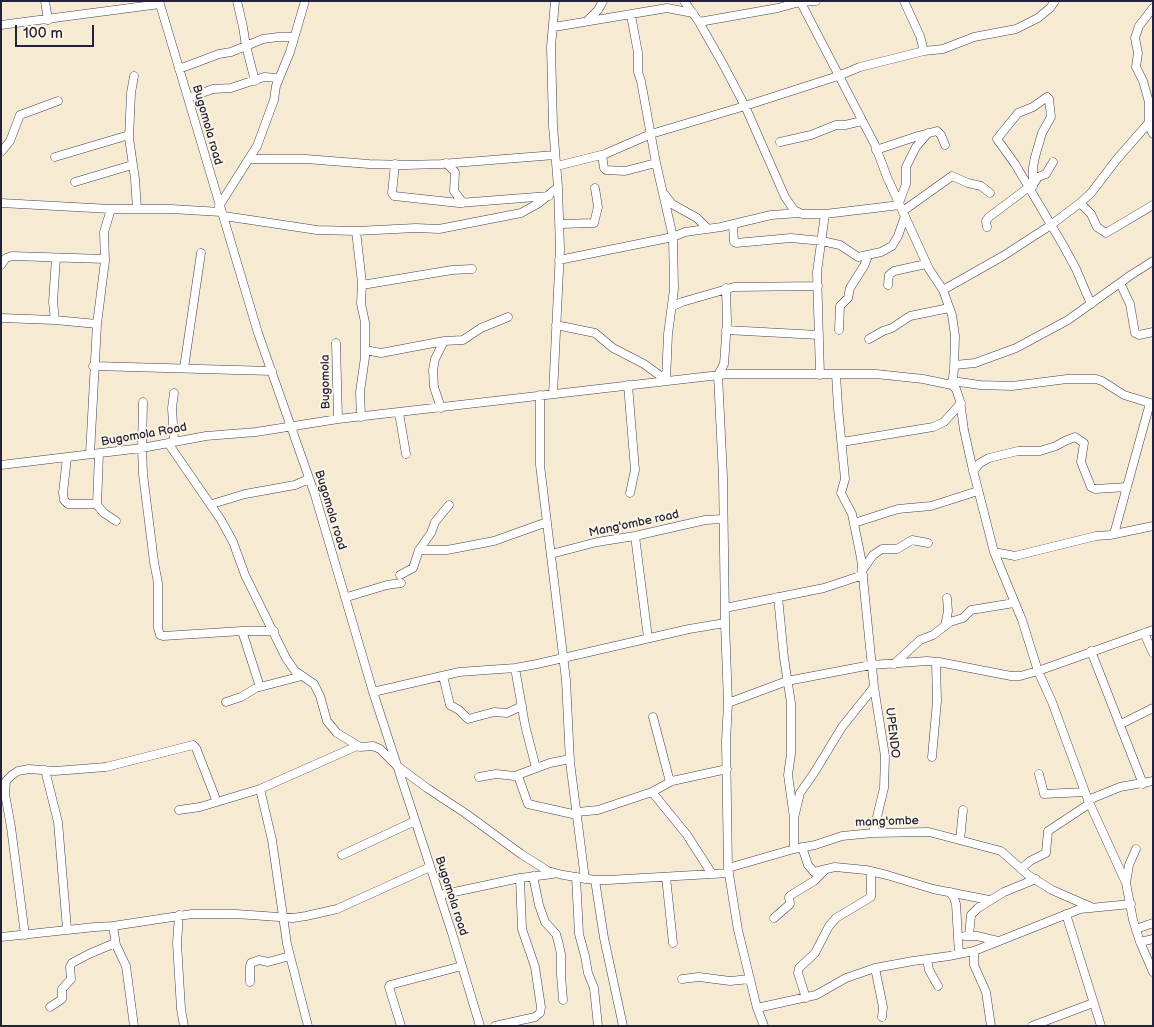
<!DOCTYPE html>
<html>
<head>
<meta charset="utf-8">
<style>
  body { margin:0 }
  #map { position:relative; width:1154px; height:1027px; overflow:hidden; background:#f6ead2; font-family:"Balsamiq Sans",sans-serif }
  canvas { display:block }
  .frame { position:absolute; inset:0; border:2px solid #22223b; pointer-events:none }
  .scale { position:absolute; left:15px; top:25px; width:79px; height:22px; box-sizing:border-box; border:2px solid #22223b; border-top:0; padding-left:6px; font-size:15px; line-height:18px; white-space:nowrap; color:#22223b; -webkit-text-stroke:4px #fcf5e5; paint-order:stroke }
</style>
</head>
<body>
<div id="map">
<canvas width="1154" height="1027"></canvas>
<div class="frame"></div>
<div class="scale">100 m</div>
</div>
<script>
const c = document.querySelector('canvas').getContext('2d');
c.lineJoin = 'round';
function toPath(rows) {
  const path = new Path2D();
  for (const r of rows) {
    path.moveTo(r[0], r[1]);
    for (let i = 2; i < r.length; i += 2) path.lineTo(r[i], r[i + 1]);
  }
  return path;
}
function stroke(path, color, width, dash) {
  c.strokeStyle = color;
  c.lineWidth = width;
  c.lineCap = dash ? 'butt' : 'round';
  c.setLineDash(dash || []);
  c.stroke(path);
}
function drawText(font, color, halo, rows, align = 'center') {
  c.font = font + ' "Balsamiq Sans",sans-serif';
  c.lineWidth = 4;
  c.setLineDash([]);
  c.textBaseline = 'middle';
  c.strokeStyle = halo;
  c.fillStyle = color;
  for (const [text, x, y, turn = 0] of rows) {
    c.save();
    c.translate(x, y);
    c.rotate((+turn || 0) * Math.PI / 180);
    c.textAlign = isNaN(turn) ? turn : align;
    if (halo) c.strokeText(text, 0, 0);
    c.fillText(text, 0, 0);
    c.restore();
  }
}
const minor = toPath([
  [45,1,48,20],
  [159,1,258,333,315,495,373,692,452,933,480,1026],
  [237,1,243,27,246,46,255,81],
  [684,1,699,22,724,66,745,106,785,197,794,210,802,214,825,214,900,205],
  [800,1,875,145,887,177,929,269,943,290,952,315,955,336,954,370,952,385],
  [904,1,920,36,924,51],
  [631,15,638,53,638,72,641,81,656,163,673,237,674,289,668,334,666,380],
  [587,21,598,10,603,1],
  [699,22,778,8,800,2,816,1],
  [1,25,160,4],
  [554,27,667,8,693,13],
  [179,69,219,54,231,52,263,39,278,37,294,37],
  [134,76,131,93,129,138,135,179,137,209],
  [188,98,213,89,231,88,264,77,279,78],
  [1149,122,1149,102,1143,81,1136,67,1138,53,1135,38,1139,26,1153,8],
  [1148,124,1153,134],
  [780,142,811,135,836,125,845,125,862,121],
  [876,150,918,136,937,131,941,135,945,145],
  [1,152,10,141,20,115,58,101],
  [602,155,604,168,606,170,625,171,656,163],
  [55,157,129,135],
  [249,159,306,159,369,164,406,165,441,164,555,155],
  [446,163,455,172,454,191,463,203],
  [395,164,392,193,394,196,459,203,549,196],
  [557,166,605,154,651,134,745,106,838,76,860,67,924,51,943,49,974,37,1016,29,1038,18,1050,8,1055,1],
  [75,182,132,165],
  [1033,185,1038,177,1046,174,1053,162],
  [1033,186,1033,167,1035,157,1042,133,1051,117,1049,99,1047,97,1033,107,1018,113,997,139,1015,164,1063,245,1076,269,1091,304],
  [665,195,672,204,697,218,708,229],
  [1,203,111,209,171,209,221,212],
  [899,203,906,184,906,167,916,147,928,133],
  [1080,203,1091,214,1097,227,1106,233,1153,205],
  [219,206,257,146,274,100,276,86,290,52,305,1],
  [903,211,952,176,968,183,981,186,990,193],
  [224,216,317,230,356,231,416,228,439,229,521,213,539,203,558,187],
  [560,224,594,223,598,207,595,188],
  [733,225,734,242,736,243,791,238,822,241,840,245,858,257,881,252,892,246,898,236,905,216],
  [987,227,986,221,989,217,1029,187],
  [356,231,362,283,361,304,365,322,365,357,360,392,361,417],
  [559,260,673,237,685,232,721,227,771,215,799,213],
  [1,265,6,258,12,256,105,259],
  [1120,283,1130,304,1135,333,1139,335,1153,332],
  [362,285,452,270,472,269],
  [888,285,889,275,894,271,926,264],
  [726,288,727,322,724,364,718,375,723,477,725,623,728,703,726,741,728,868,738,930,757,1008,764,1026],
  [943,290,1003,256,1051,225,1080,203,1091,193,1117,159,1153,118],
  [673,306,682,302,734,287,818,286],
  [1,318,55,320,97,324],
  [55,320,53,302,56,258],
  [556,325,595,333,613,348,644,364,666,380],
  [726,330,819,335],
  [839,330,840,306,848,298,850,288,864,266,868,256],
  [869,339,883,331,892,328,910,316,949,308],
  [336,343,338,419],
  [365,350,381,353,444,341,463,340,481,328,508,317],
  [955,365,975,363,1016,348,1068,320,1131,275,1153,261],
  [93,366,272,371],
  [184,368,201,253],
  [836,374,838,408,845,479,841,493,852,514,861,558,874,687,885,756,884,788,873,833],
  [820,375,817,272,825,214],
  [952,381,980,385,1012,386,1067,379,1096,379,1102,381,1124,395,1153,404],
  [628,385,635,470,630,493],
  [553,394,560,250,558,187,553,126,551,47,555,1],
  [540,395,540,465,566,680,570,762,585,879],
  [143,402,142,448,143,474,154,562,158,583,158,628,160,635,163,636,242,631,274,631],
  [441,408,434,387,433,370,435,359,444,341],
  [399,413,406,454],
  [174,441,172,408,174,393],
  [842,442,933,427,944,422,961,403],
  [168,443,221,520,233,542,245,575,286,658,295,671,314,684,320,696,327,721,337,733,360,747,373,746,380,749,396,765,427,788,465,813,521,854,548,871,563,875,595,880,608,880,729,873],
  [90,454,97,324,105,261,104,232,111,209],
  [99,454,97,505,104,513,116,521],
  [67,457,63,493,64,500,68,504,97,504],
  [1,465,142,448,206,436,256,432,338,419,728,374,876,374,923,379,952,385,956,389,960,401,964,430,972,466,994,552,1022,620,1038,671,1052,702,1088,800,1126,883,1133,920,1140,942,1153,972],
  [973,471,980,463,989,458,1018,451,1040,451,1056,446,1065,441,1075,437,1084,443,1081,462,1091,487,1095,489,1127,487],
  [212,504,245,494,295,485,309,479],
  [854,523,898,509,931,506,978,491],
  [1114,534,1150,403],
  [635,536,648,638],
  [419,550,447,550,494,541,547,522],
  [994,552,1015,556,1096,536,1110,535,1153,526],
  [551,554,597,542,635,536,705,520,723,519],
  [862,571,873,555,882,549,897,549,912,540,928,543],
  [400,575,413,568,419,550,431,533,435,522,449,505],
  [347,597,387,585,401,583],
  [778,597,784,658,791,703,791,754,788,775,794,818,794,849],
  [725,608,824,588,863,575],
  [945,626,948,611,947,598],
  [242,631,260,687],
  [1144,633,1153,653],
  [1091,651,1143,784],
  [894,664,920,640,933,635,950,622,963,618,971,610,1014,603],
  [515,668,525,725,536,768],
  [443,676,450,705,459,710,468,719,494,712,507,713,522,706],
  [373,692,459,672,515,668,537,664,689,629,725,623],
  [226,702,241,697,256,688,302,676],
  [728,703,787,681,871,665,927,661,939,662,1011,676,1020,676,1038,671,1153,630],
  [653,717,670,782],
  [1121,724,1153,708],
  [932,757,937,701,936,662],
  [45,770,58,822,67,929],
  [1039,774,1044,794,1085,792],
  [518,776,528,804,577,815],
  [479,777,496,774,515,776,550,763,570,759],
  [260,789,272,840,287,944,308,1026],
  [652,792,687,835,712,874],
  [1088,800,1120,787,1153,781],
  [179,810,200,807,260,789,357,746],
  [577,812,598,810,652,792,672,781,727,769],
  [795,814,800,793,814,773,842,727,874,687],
  [960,840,963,810],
  [802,847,808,865,814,872,835,867,866,870,887,875,933,889,989,900],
  [342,855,415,821],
  [728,868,794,849,815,845,842,836,873,833,929,832,1001,851,1028,875,1052,890,1091,907],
  [1021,869,1030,861,1046,853,1048,831,1089,804],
  [533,876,539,905,545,922,556,934,558,941,561,954,561,975,563,1000],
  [576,877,579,934,585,956,588,973,594,988,598,1026],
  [666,877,673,943],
  [595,880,604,938,623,1026],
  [1126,883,1129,865,1136,849],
  [950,892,954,898,956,904,959,954],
  [440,895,520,878,553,874],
  [1066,914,1101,1026],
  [179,915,177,943,181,1009,184,1026],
  [774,918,790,904,789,897,791,895,814,881,824,871],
  [113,926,116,945,126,966,134,1026],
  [1136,929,1153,923],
  [25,935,11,827,5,794,6,781,12,775,18,771,29,769,55,771,106,767,193,745,196,748,217,802],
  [965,936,977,936,998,941],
  [969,936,971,915,978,908,1004,892,1036,879],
  [1,937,95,927,113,926,192,914,236,914,293,918,306,916,337,909,430,867],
  [1140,942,1153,939],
  [974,951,974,965,986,992,991,1026],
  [927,959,929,970,938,986],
  [875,968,883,1007,882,1017],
  [682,979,699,977,730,981,750,979],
  [250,982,250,966,251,963,259,960,268,962,290,956],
  [806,998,798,973,799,968,815,953,829,926,836,918,871,897,871,871],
  [50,1007,62,999,62,989,71,979,70,967,72,963,89,954,115,943],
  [757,1008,816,995,846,978,875,968,913,961,949,956,974,951,1080,909,1131,904],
  [401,1026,389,987,390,985,462,966],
  [495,1026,535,1017,540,1013,541,1007,535,967,522,929,520,878],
  [1032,1026,1093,1003]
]);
const streetNames = [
  ["Bugomola road",207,125,74],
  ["Bugomola",326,382,-91],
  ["Bugomola Road",144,435,-10],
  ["Bugomola road",330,510,73],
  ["Mang'ombe road",634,524,-12],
  ["UPENDO",892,733,83],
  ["mang'ombe",887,822,-2],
  ["Bugomola road",451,896,72]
];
stroke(minor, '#424052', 9);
stroke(minor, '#fff', 8);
drawText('12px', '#22223b', '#fcf5e5', streetNames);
</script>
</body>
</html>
